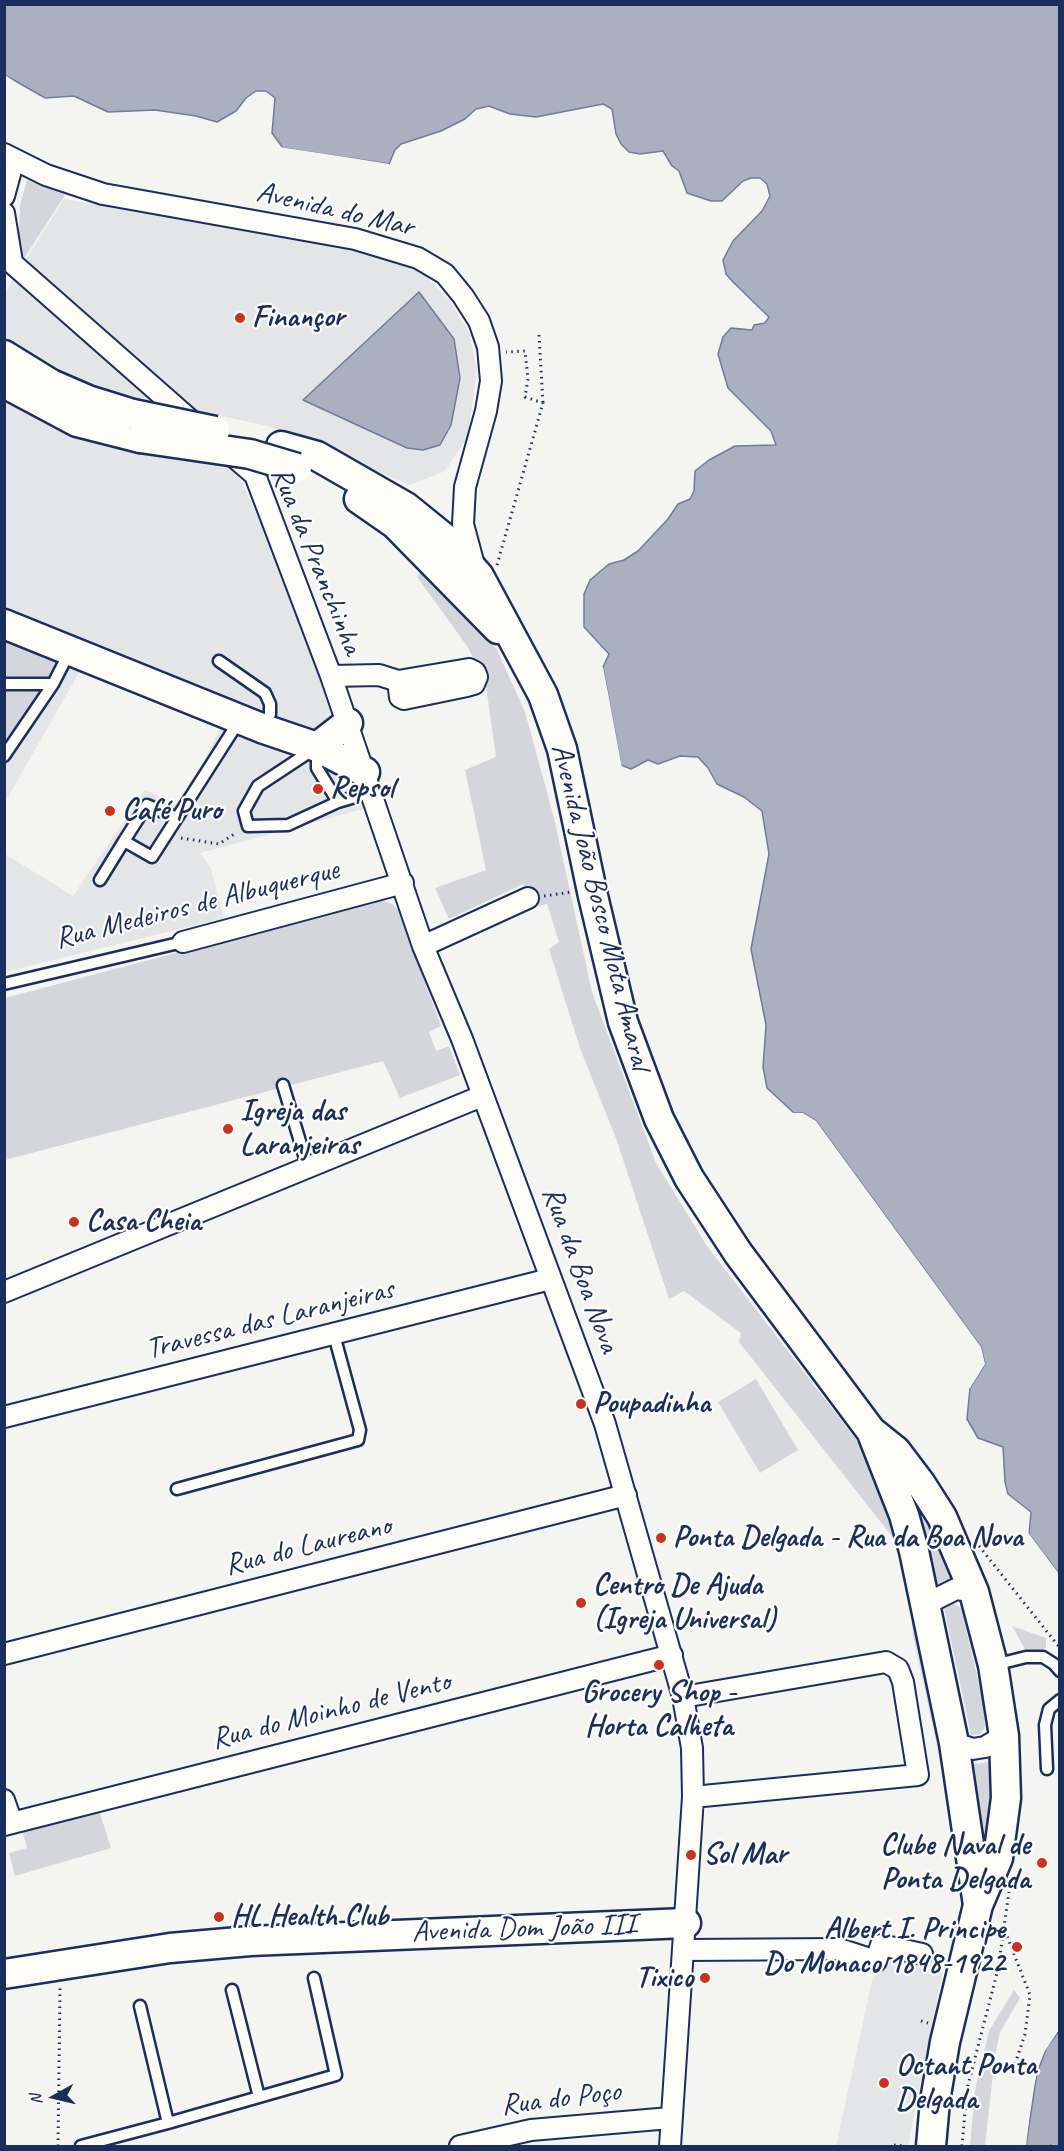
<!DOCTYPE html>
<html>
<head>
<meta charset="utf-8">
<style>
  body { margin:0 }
  #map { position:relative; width:1064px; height:2151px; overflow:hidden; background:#f4f4f1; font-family:Caveat,sans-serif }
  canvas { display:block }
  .frame { position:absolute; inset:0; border:6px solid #1b2f5e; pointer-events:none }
  .north { position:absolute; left:24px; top:2067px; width:60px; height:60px; -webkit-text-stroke:4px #fdfcf7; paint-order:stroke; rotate:262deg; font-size:16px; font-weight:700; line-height:24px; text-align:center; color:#1b2f5e }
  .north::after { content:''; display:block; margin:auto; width:21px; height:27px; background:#1b2f5e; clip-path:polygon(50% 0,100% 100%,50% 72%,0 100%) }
</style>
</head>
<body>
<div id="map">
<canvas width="1064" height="2151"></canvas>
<div class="frame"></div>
<div class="north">N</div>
</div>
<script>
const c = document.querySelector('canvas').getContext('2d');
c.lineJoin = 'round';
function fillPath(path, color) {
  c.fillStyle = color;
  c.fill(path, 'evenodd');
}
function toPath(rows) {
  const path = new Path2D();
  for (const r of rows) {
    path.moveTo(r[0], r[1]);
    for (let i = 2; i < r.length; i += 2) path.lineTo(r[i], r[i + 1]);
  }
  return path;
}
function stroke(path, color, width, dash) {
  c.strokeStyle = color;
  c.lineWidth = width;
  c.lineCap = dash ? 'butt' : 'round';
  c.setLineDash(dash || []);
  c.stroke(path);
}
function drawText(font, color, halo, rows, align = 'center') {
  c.font = font + ' Caveat,sans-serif';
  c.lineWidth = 4.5;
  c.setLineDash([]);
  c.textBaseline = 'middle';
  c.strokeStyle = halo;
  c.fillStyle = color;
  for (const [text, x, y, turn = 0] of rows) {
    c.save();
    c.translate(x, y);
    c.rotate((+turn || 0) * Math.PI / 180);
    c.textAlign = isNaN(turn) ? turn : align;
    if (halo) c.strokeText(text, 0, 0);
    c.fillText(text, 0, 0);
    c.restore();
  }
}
const built = toPath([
  [64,199,376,254,421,271,449,300,469,333,477,370,468,436,445,471,410,485,268,426,95,389,38,361,5,337,4,294],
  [5,392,74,429,141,453,233,465,271,542,367,808,200,853,211,869,224,918,5,972,5,854,73,896,145,790,176,804,203,763,224,720,84,664,5,802],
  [882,1935,946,1954,908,2146,836,2146]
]);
const green = toPath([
  [27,180,65,195,23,260,19,233,20,205],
  [423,568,497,650,525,712,554,818,592,992,656,1163,707,1246,868,1455,893,1503,949,1755,939,1755,913,1635,909,1587,904,1580,898,1544,739,1342,741,1333,684,1291,669,1299,617,1141,580,1048,549,949,559,942,547,904,538,906,523,884,449,919,435,888,486,870,465,770,496,757,485,679,467,646,417,577],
  [5,639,57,658,43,690,5,747],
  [373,901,384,901,394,905,399,912,441,1026,429,1032,436,1051,449,1046,460,1075,400,1098,383,1061,5,1160,5,998],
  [756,1379,798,1450,760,1473,718,1402],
  [922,1501,963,1580,936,1586,913,1505],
  [950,1601,961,1608,983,1701,985,1727,980,1734,971,1735,944,1608],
  [1012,1626,1046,1638,1046,1647,1040,1652,1026,1651],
  [997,1759,992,1842,980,1848,969,1763,979,1764],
  [99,1810,111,1848,15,1876,9,1853,27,1848,22,1830],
  [1014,1990,1020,1998,1000,2032,995,2056,985,2146,970,2146,975,2089,989,2031]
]);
const water = toPath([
  [4,5,1059,5,1059,1574,1029,1534,1031,1512,1008,1494,1005,1482,1003,1447,978,1438,967,1419,970,1388,985,1364,981,1347,816,1121,803,1113,794,1113,767,1088,763,1067,766,1025,751,949,769,854,762,811,744,797,717,784,708,768,698,757,680,756,658,764,648,760,631,769,621,765,603,667,609,654,584,627,584,594,590,580,609,564,624,560,638,551,668,519,678,504,690,499,694,491,695,471,709,460,735,446,776,445,771,431,728,388,718,354,723,337,731,328,752,330,754,325,765,323,769,317,733,282,726,274,723,260,733,241,762,211,770,196,767,184,760,178,751,178,743,181,722,201,711,201,687,193,679,171,672,166,663,151,640,154,629,152,621,144,616,134,612,109,603,104,536,117,510,114,489,106,476,109,465,119,441,131,401,144,395,150,389,164,283,148,272,133,275,98,266,91,256,91,246,98,236,111,217,122,196,116,155,110,108,112,74,96,45,98,5,75,4,5],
  [419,292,454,339,460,378,451,425,440,445,423,450,407,448,303,400,419,292],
  [1059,2031,1059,2146,1026,2146,1037,2073,1047,2047,1059,2031]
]);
const pier = toPath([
  [5,75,21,86,49,101,44,101,19,88,4,78],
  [279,147,339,156,389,164,389,167,283,151],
  [603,667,609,698,622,768,618,765,600,668],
  [790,1113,803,1113,816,1121,981,1347,985,1364,970,1388,967,1387,982,1364,979,1348,814,1123],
  [1027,1531,1059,1574,1060,1577,1027,1536],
  [1060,2028,1041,2057,1032,2093,1026,2146,1023,2146,1029,2092,1039,2056,1051,2034]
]);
const path = toPath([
  [539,335,543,403],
  [497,565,543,403,525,397,528,379,525,351,506,352],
  [181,838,219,844,236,833],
  [544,896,571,892],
  [979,1546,1060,1648],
  [1005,1931,1030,1995,1025,2034,1014,2067],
  [921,2021,928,2023],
  [894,2145,904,2146],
  [58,2146,60,1987],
  [962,2146,967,2089,998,1969,1009,1892],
  [1050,2146,1051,2146]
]);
const lane = toPath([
  [219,661,265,693,270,704,270,714,264,729],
  [4,684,53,684,4,756],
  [53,684,69,653],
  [338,802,317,768,317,747,258,786,244,811,248,826,288,825,338,802,372,792],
  [177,818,147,805,124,841,152,857,177,818,239,721],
  [100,880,124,841],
  [4,984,183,942],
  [283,1085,308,1168],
  [177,1489,358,1440,360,1430,334,1335],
  [994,1665,1026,1657,1043,1657,1054,1664,1060,1671],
  [1047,1769,1045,1725,1049,1709,1060,1700],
  [232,1990,259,2097],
  [140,2006,168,2123,336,2075,314,1978],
  [81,2146,168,2123]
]);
const street = toPath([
  [4,154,46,175,103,194,355,239,418,258,445,274,463,296,479,321,488,347,491,381,486,411,465,487,463,524,474,565],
  [4,196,14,159],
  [4,213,12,262],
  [4,256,196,425],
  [226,450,255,475,331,676,423,946,462,1039,605,1424,683,1697,692,1748,693,1797,670,2146],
  [331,676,379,675,398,681,469,669,475,672,477,677,474,684,467,686,404,699,400,697,398,681],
  [183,942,403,883],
  [423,946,528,898],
  [4,1292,482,1096],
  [4,1417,550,1279],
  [924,1605,956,1589,974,1592],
  [4,1654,626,1495],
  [683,1697,886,1662,898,1669,903,1682,918,1775,693,1797],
  [954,1743,973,1749,985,1747,1004,1736],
  [4,1800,12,1823],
  [4,1825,672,1655],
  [685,1950,839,1949,876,1961,881,1945,922,1954],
  [460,2146,531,2130,670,2118]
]);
const secondary = toPath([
  [4,355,51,384,88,400,133,414],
  [4,383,77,422,140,438],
  [281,446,317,456,406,507,448,541,479,576,543,695,562,749,593,896,623,1022,659,1119,689,1178,738,1253,871,1431,896,1451,921,1484,942,1517,974,1592,993,1665,1004,1736,1006,1798,998,1858,978,1905,945,2042,935,2101,931,2146],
  [359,499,395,524,498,629],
  [4,624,264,729,317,747,365,772],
  [317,747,348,723],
  [873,1436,904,1515,914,1551,954,1743,978,1905],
  [4,1974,170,1948,250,1941,686,1923]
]);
const secondaryBridge = toPath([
  [133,414,215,431],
  [140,438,250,454,297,468]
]);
const markers = [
  [240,318,6,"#c8321e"],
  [318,789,6,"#c8321e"],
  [110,811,6,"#c8321e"],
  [228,1129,6,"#c8321e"],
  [74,1222,6,"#c8321e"],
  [581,1404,6,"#c8321e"],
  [661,1538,6,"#c8321e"],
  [581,1603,6,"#c8321e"],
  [659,1665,6,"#c8321e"],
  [691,1855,6,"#c8321e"],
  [1042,1863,6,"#c8321e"],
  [219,1917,6,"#c8321e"],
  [1017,1947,6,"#c8321e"],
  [705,1978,6,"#c8321e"],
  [884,2083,6,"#c8321e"]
];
const streetNames = [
  ["Avenida do Mar",335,210,13],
  ["Rua da Pranchinha",316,561,68],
  ["Rua Medeiros de Albuquerque",197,905,-14],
  ["Avenida João Bosco Mota Amaral",600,907,76],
  ["Rua da Boa Nova",580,1270,70],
  ["Travessa das Laranjeiras",270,1320,-14],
  ["Rua do Laureano",308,1546,-14],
  ["Rua do Moinho de Vento",331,1711,-14],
  ["Avenida Dom João III",524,1929,-2],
  ["Rua do Poço",561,2099,-7]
];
const poiNames = [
  ["Finançor",252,318],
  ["Repsol",330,789],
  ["Café Puro",122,811],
  ["Igreja das",240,1112],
  ["Laranjeiras",240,1146],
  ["Casa Cheia",86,1222],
  ["Poupadinha",593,1404],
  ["Ponta Delgada - Rua da Boa Nova",673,1538],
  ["Centro De Ajuda",593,1586],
  ["(Igreja Universal)",593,1620],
  ["Grocery Shop -",659,1693,"center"],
  ["Horta Calheta",659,1727,"center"],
  ["Clube Naval de",1030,1846,"right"],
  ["Ponta Delgada",1030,1880,"right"],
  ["Sol Mar",703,1855],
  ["HL Health Club",231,1917],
  ["Albert I. Principe",1005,1930,"right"],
  ["Do Monaco 1848-1922",1005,1964,"right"],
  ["Tixico",693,1978,"right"],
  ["Octant Ponta",896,2066],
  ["Delgada",896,2100]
];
fillPath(built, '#e4e5e6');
fillPath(green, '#d4d6db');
fillPath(water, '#aab0bf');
stroke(water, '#717c98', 1.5);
fillPath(pier, '#f4f4f1');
stroke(lane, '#1b2f5e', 15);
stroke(street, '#1b2f5e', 24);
stroke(secondary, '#1b2f5e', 33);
stroke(path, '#1b2f5e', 3, [1.5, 4.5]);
stroke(lane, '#fdfcf7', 10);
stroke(street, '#fdfcf7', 20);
stroke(secondary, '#fdfcf7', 28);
stroke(secondaryBridge, '#1b2f5e', 33, []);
stroke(secondaryBridge, '#fdfcf7', 28);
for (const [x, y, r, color] of markers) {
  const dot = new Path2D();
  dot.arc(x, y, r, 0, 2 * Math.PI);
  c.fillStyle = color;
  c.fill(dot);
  stroke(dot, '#fdfcf7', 2);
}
drawText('30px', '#1b2f5e', '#fdfcf7', streetNames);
drawText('bold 30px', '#1b2f5e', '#fdfcf7', poiNames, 'left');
</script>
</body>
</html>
